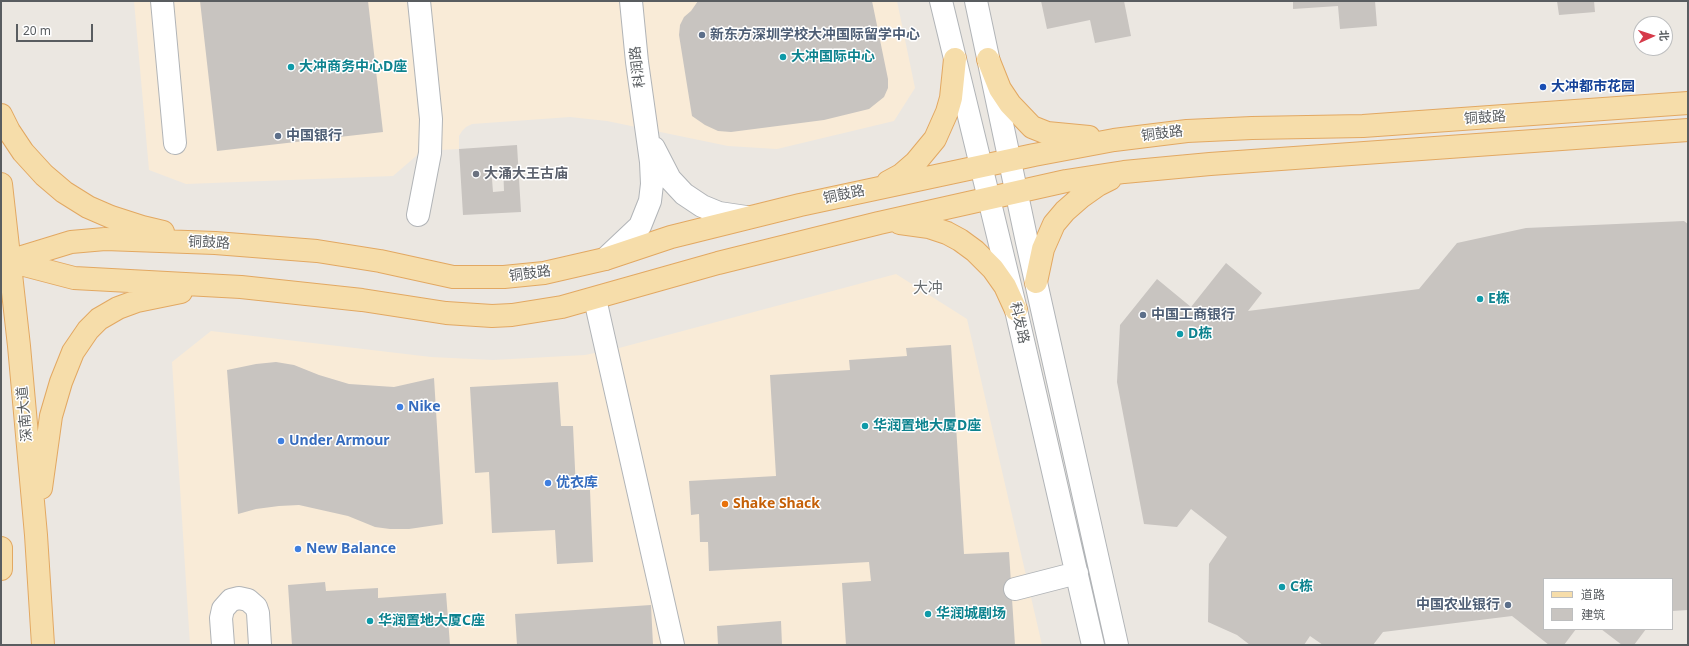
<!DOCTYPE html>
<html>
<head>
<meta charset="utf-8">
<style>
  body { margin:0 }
  #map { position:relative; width:1689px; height:646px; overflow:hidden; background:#ebe7e1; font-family:"Noto Sans","Noto Sans SC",sans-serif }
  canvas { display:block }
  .frame { position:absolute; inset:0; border:2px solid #595d60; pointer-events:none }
  .legend { position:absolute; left:1543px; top:578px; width:130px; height:52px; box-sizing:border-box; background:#fff; border:1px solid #bdbebf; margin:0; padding:5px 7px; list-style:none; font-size:12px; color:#595d60 }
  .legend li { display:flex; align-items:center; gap:8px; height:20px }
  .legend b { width:20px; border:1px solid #bdbebf }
  .north { position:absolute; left:1633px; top:16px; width:40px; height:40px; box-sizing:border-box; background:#fff; border:1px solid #bdbebf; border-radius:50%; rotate:87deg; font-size:11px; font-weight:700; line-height:16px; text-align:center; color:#595d60 }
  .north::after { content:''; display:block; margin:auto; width:14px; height:18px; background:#d63b4a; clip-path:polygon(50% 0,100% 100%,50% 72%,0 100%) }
  .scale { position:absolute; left:16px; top:24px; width:77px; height:18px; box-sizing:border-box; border:2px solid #595d60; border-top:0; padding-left:5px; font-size:12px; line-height:14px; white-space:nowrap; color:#595d60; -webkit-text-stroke:3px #fff; paint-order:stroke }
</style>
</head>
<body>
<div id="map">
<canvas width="1689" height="646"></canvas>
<div class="frame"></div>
<ul class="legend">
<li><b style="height:5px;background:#f6ddaa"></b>道路</li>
<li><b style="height:11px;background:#c8c4c0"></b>建筑</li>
</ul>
<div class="north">北</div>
<div class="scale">20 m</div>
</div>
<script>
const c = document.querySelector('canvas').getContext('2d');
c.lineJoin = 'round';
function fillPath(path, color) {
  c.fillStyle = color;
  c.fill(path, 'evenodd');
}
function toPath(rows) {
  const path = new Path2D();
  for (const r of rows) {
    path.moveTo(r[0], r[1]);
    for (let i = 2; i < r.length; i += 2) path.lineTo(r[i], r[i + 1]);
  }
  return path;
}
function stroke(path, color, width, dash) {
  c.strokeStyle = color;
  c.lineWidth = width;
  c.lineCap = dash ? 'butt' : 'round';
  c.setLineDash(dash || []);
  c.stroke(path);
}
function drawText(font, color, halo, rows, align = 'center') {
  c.font = font + ' "Noto Sans","Noto Sans SC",sans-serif';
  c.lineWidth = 3;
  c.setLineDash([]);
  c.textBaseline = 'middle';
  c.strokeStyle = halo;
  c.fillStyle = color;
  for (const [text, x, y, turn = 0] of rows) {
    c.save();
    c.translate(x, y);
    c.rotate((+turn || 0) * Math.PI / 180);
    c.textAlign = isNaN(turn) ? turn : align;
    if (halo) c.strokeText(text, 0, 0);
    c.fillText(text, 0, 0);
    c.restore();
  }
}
const commercial = toPath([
  [134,1,897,1,915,88,894,121,777,149,728,146,607,121,570,117,472,124,466,127,462,131,459,136,459,149,422,151,393,176,186,184,149,170],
  [896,274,967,319,1042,645,190,645,172,362,211,331,431,357,493,360,585,355,619,348]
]);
const building = toPath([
  [200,1,368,1,383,132,217,151],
  [698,1,872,1,888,79,888,88,884,97,869,109,824,120,731,132,718,131,705,125,692,116,679,35,680,25,684,17,691,11],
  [1041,1,1124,1,1131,36,1095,43,1090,20,1047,29],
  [1293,1,1375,1,1377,26,1340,29,1338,6,1293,9],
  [1557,1,1594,1,1595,12,1559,15],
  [517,145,521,212,463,215,459,149],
  [503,165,504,191,493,192,491,166],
  [1684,221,1688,224,1688,610,1672,611,1672,579,1544,579,1544,629,1576,629,1564,645,1549,645,1512,616,1383,632,1373,645,1323,645,1310,636,1304,645,1250,645,1237,635,1208,622,1209,564,1227,537,1191,509,1177,527,1144,524,1117,382,1120,325,1157,279,1191,307,1226,263,1262,293,1248,311,1419,289,1457,243,1526,228],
  [951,345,964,554,1009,552,1015,645,846,645,842,583,871,581,869,562,709,571,708,542,700,542,699,514,691,515,689,481,776,476,770,375,850,370,849,360,907,356,906,348],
  [276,362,294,365,319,375,349,384,394,387,434,378,443,524,409,529,390,529,375,527,348,516,299,505,279,506,256,509,238,514,227,370,256,364],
  [558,382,561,426,573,426,576,490,590,490,593,562,557,564,555,530,492,533,489,472,475,473,470,387],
  [325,582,326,591,378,588,378,598,446,593,450,645,292,645,288,585],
  [651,605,653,645,517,645,515,614],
  [781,621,782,645,718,645,717,626],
  [1601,629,1646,629,1634,645,1622,645]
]);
const minor = toPath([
  [162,1,175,143],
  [941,1,1016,310,1093,645],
  [976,1,1027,242,1117,645],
  [654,148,670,179,684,194,702,206,719,213,746,217],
  [418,215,430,153,431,119,419,1],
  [605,259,640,226,650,201,652,184,651,162,637,62,631,1],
  [595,299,673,645],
  [1015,589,1077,573],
  [223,645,221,618,223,609,231,600,239,598,248,600,256,607,258,613,260,645]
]);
const major = toPath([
  [988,59,1000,89,1010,104,1032,127,1047,133,1089,137],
  [1,115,9,131,23,152,44,175,64,192,88,207,111,217,142,227,163,232],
  [888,182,901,175,916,162,935,139,947,112,951,98,955,59],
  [1,184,19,346,36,535,43,645],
  [900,223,929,227,947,233,960,240,975,251,993,269,1005,286,1016,310],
  [1,261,9,261,74,278,241,287,362,300,446,313,492,316,512,315,562,307,718,263,879,223,1066,181,1124,172,1210,164,1688,130],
  [9,261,71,242,105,239,215,243,317,251,380,261,453,277,504,277,544,273,605,259,671,237,800,205,1034,155,1114,140,1187,131,1252,128,1363,126,1688,103],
  [1036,282,1043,249,1054,224,1065,211,1081,197,1098,185,1110,179],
  [41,488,51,416,61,382,73,352,88,330,99,319,118,308,137,301,181,292],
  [1,548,1,569]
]);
const trees = [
  [561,173]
];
const markers = [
  [702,35,4,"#5c6f8a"],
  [783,57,4,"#0f9aa8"],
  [291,67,4,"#0f9aa8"],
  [1543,87,4,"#1a4fb4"],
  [278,136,4,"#5c6f8a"],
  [476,174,4,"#6b7280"],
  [1480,299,4,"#0f9aa8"],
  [1143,315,4,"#5c6f8a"],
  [1180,334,4,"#0f9aa8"],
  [400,407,4,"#3f7fe0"],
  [865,426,4,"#0f9aa8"],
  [281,441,4,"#3f7fe0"],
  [548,483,4,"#3f7fe0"],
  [725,504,4,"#e8710a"],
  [298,549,4,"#3f7fe0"],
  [1282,587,4,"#0f9aa8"],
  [1508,605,4,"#5c6f8a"],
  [928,614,4,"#0f9aa8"],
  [370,621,4,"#0f9aa8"]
];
const serviceNames = [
  ["新东方深圳学校大冲国际留学中心",710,35],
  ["中国银行",286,136],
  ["中国工商银行",1151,315],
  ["中国农业银行",1500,605,"right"]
];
const cultureNames = [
  ["大冲国际中心",791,57],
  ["大冲商务中心D座",299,67],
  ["E栋",1488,299],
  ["D栋",1188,334],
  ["华润置地大厦D座",873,426],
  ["C栋",1290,587],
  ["华润城剧场",936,614],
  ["华润置地大厦C座",378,621]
];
const streetNames = [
  ["科润路",638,67,-97],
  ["铜鼓路",1485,118,-4],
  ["铜鼓路",1162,134,-7],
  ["铜鼓路",844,195,-12],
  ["铜鼓路",209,243,3],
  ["铜鼓路",530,274,-8],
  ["科发路",1019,323,77],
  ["深南大道",25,414,-95]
];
const transitNames = [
  ["大冲都市花园",1551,87]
];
const worshipNames = [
  ["大涌大王古庙",484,174]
];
const shopNames = [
  ["Nike",408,407],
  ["Under Armour",289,441],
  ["优衣库",556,483],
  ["New Balance",306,549]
];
const foodNames = [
  ["Shake Shack",733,504]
];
const neighbourhoodNames = [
  ["大冲",928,289]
];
fillPath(commercial, '#f9ebd7');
fillPath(building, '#c8c4c0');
stroke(minor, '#b1b4b7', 24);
stroke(major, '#e2a862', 24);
stroke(minor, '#fff', 22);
stroke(major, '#f6ddaa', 22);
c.fillStyle = '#8fac86';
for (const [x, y] of trees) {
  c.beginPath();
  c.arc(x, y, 6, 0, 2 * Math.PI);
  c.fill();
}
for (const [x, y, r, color] of markers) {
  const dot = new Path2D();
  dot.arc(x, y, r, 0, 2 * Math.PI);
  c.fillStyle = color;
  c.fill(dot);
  stroke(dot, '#fff', 1.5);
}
drawText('bold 14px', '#4e5e75', '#fff', serviceNames, 'left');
drawText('bold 14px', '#0d838f', '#fff', cultureNames, 'left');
drawText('14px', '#595d60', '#fff', streetNames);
drawText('bold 14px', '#164399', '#fff', transitNames, 'left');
drawText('bold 14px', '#5b616d', '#fff', worshipNames, 'left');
drawText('bold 14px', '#366cbe', '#fff', shopNames, 'left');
drawText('bold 14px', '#c56008', '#fff', foodNames, 'left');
drawText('15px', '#6a6f72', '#fff', neighbourhoodNames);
</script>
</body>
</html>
